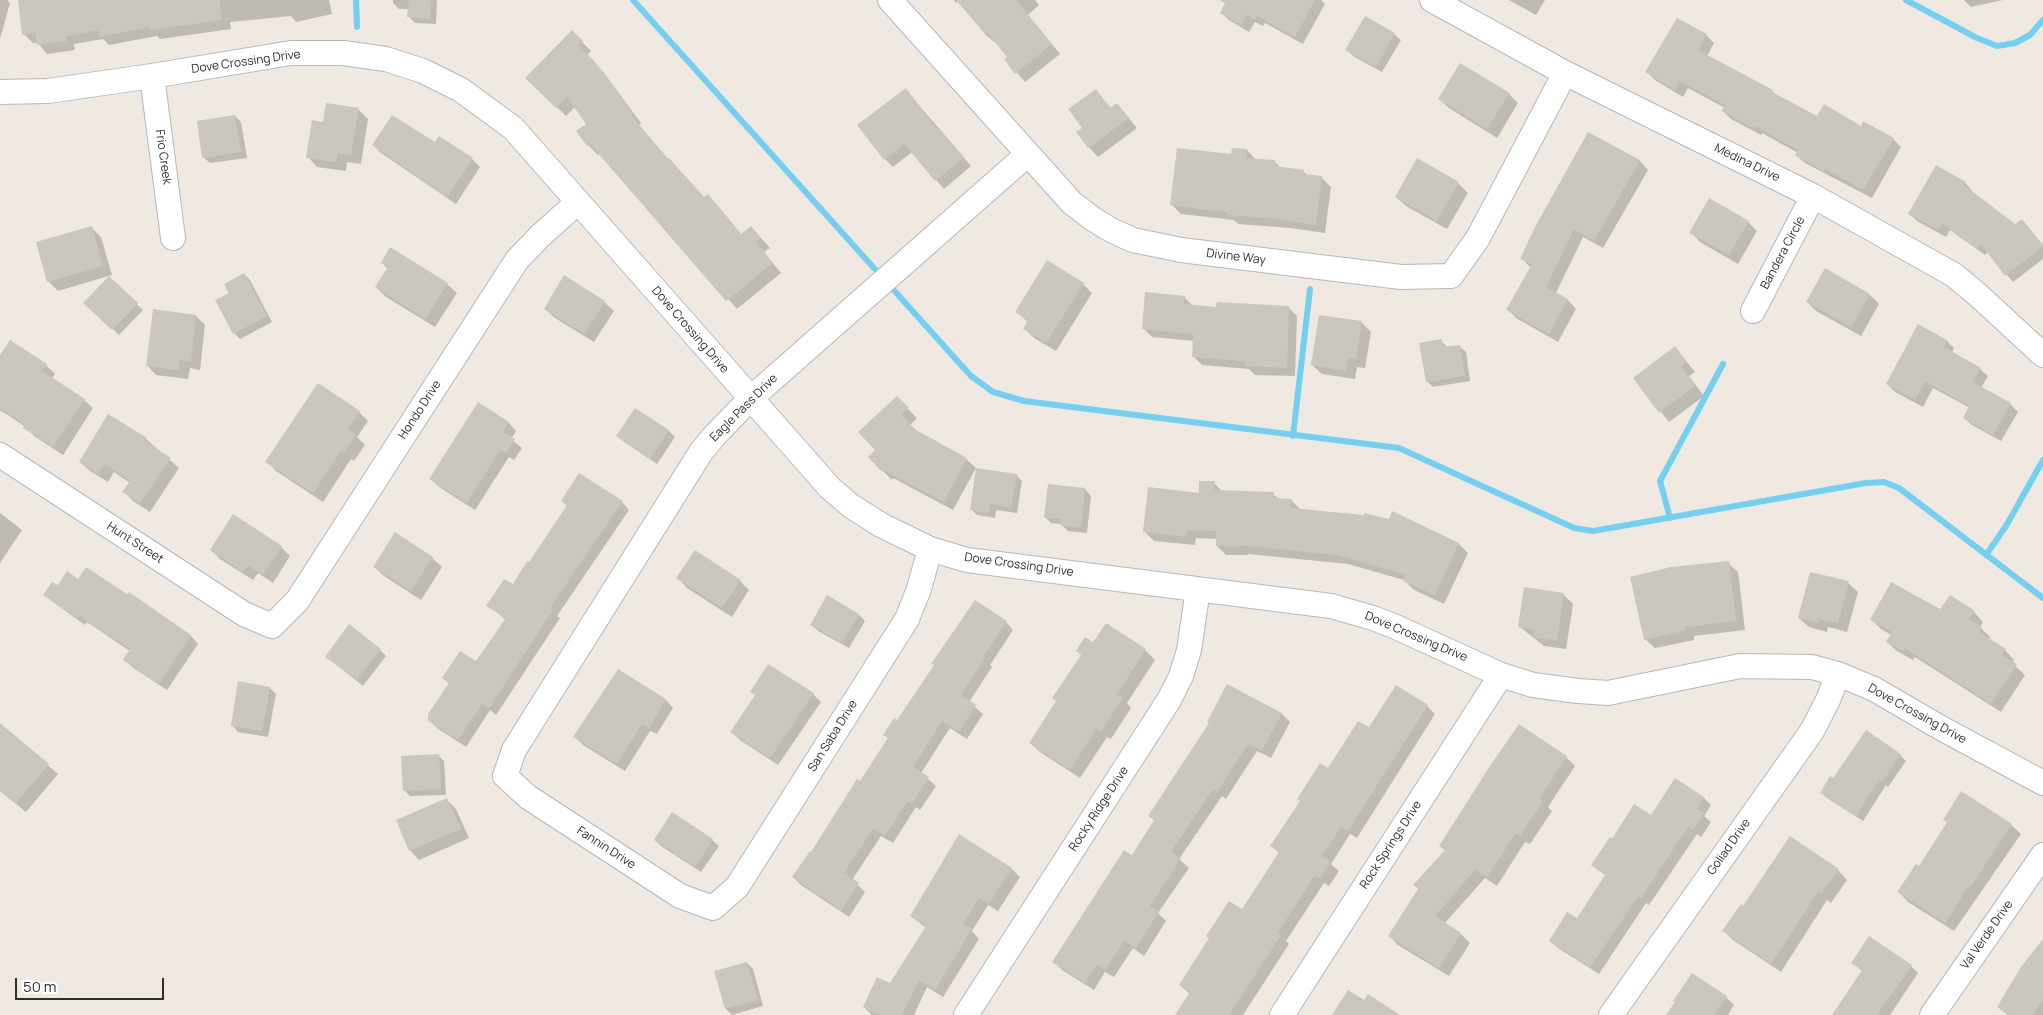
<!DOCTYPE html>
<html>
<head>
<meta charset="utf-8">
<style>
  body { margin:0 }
  #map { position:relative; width:2043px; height:1015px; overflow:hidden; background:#efe9e1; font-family:Manrope,sans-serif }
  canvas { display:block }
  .scale { position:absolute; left:15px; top:978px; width:149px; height:22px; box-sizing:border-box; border:2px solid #2e2e2e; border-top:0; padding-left:6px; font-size:15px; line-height:18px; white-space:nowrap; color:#2e2e2e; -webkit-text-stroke:4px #fff; paint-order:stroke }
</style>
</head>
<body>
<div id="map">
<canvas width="2043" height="1015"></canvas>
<div class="scale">50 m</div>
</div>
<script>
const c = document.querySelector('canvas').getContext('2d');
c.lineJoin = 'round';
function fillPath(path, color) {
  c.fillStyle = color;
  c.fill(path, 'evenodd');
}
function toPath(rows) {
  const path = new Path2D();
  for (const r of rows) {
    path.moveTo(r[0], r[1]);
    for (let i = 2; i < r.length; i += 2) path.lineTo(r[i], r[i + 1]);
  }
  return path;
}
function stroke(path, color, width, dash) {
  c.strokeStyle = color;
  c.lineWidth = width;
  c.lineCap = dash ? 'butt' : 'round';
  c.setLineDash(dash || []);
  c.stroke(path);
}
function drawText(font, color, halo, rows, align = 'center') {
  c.font = font + ' Manrope,sans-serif';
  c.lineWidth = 4.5;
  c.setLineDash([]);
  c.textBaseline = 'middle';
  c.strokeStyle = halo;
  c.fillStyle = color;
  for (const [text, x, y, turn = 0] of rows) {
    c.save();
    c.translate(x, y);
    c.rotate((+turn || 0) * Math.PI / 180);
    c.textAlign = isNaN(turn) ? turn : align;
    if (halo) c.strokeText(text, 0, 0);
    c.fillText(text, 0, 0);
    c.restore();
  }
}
const shadow = toPath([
  [0,0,7,0,10,3,0,39],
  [19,0,329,0,332,14,296,22,291,16,230,22,231,29,160,39,157,36,109,45,103,39,74,44,75,50,47,54,38,43,33,43,24,34],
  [393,0,437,0,436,24,415,23,409,17,409,9,399,9,393,3],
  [954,0,1035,0,1039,5,1028,15,1060,54,1025,82,1005,59,1008,57,996,41,994,42,985,34,959,1,956,3],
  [1228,0,1321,0,1325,4,1303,44,1265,23,1263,26,1255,22,1249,32,1229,20,1221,13],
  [1509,0,1545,0,1536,15],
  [1964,0,2003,0,1971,7],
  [572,32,591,51,587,55,604,73,641,123,639,125,669,160,705,198,708,196,717,205,742,235,751,227,770,248,764,252,781,273,737,309,600,153,598,155,588,145,578,131,588,124,575,107,566,116,527,78],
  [1394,34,1401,40,1382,72,1353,56,1347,50],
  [1706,35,1714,43,1707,56,1772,91,1778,96,1818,118,1861,127,1893,139,1901,147,1872,198,1805,163,1796,155,1798,153,1762,133,1761,135,1731,119,1723,111,1725,108,1688,88,1683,97,1655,80,1647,72],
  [905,89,971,166,944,189,912,152,893,167,885,159],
  [1096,91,1111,108,1117,104,1137,128,1098,157,1089,147,1084,128],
  [1509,94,1518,103,1497,138,1449,108,1439,99],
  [358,109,368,119,361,164,347,162,346,171,317,167,308,157,324,123],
  [235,116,241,122,247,158,210,163,203,157],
  [1589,134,1640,161,1648,170,1603,248,1583,237,1556,293,1568,300,1576,309,1558,342,1516,318,1508,309,1531,268,1521,258],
  [436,144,472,159,480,167,456,204,381,153,373,145],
  [1247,150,1256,160,1274,161,1281,168,1303,171,1308,176,1321,177,1331,187,1325,233,1290,228,1238,224,1234,220,1181,214,1171,204,1233,156],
  [1458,183,1468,193,1447,229,1406,206,1396,197],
  [1965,183,1972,190,1971,192,2015,226,2022,220,2043,245,2043,259,2013,282,1988,252,1985,255,1950,230,1946,237,1917,221,1910,214],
  [1748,222,1757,231,1738,264,1700,242,1691,232],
  [92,228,101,237,112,275,58,291,48,281],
  [382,263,447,284,457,293,435,327,386,297,376,287,388,269],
  [244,274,250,280,272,322,240,339,234,333,231,293],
  [109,278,143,310,119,335,85,303],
  [1083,284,1092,293,1056,351,1034,338,1025,329,1029,323,1016,311],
  [1870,295,1879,304,1861,336,1816,311,1807,302],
  [1184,297,1193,306,1217,308,1288,307,1297,316,1295,376,1255,375,1249,369,1202,365,1193,356,1194,341,1152,337,1143,328],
  [604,302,614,311,594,342,555,318,545,309],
  [196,316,205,325,200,370,190,368,188,379,156,375,147,365],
  [1362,323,1371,332,1365,368,1357,367,1355,379,1322,374,1312,365],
  [1919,326,1947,341,1954,348,1952,353,1980,369,1988,376,1981,388,2010,404,2018,412,2001,441,1972,425,1964,418,1970,408,1933,388,1923,407,1895,392,1887,384],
  [1441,341,1447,347,1459,346,1466,352,1470,381,1433,387,1427,381],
  [1675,348,1695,372,1689,376,1704,396,1669,422,1634,378],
  [0,357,46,365,55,374,52,378,84,400,93,408,63,455,34,436,26,427,0,410],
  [897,398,917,418,910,425,916,432,966,459,976,468,953,510,893,478,892,480,869,457,877,450],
  [479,404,509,423,516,431,511,439,522,448,514,460,509,457,475,510,439,487,431,479],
  [636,409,669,431,675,437,657,464,624,442,618,436],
  [359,412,368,421,357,437,365,445,354,461,351,459,323,502,276,471,266,461],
  [146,439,179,468,150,512,133,501,124,491,130,483,114,472,108,482,90,471,80,462],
  [1016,475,1022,481,1017,513,996,510,995,518,977,515,971,509],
  [1214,483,1223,492,1273,494,1279,499,1291,500,1300,509,1390,521,1392,513,1459,544,1468,553,1444,604,1414,590,1404,580,1348,564,1248,554,1248,555,1226,555,1217,546,1217,539,1196,538,1195,545,1154,541,1145,532],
  [1049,485,1085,489,1091,496,1087,533,1068,531,1061,524,1051,523,1045,517],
  [562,501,622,502,629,510,557,616,560,618,496,715,490,710,466,747,437,728,429,720,449,684,443,678,477,663,506,620,488,605,513,586,529,564,568,506],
  [0,513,22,530,0,563],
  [395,534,432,558,442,567,421,600,384,576,374,567],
  [281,547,290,556,273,583,258,573,253,580,220,559,211,550],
  [1728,563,1738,572,1745,630,1694,636,1694,640,1655,648,1645,639],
  [678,578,740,581,749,590,732,617,687,588],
  [79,580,128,596,130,594,191,636,198,644,167,690,132,667,125,659,130,651,87,622,85,625,53,602,45,595,58,587],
  [1848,583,1858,592,1847,632,1828,627,1827,632,1809,627,1799,618],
  [1563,594,1573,604,1566,649,1544,646,1520,627],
  [828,597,859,615,865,621,849,648,818,631,812,625],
  [1941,611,1974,612,1983,622,1980,627,1990,637,1989,640,2005,650,2014,660,2012,663,2025,675,2001,712,1915,657,1913,660,1897,651,1887,642,1891,635,1881,629,1872,620],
  [1006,622,1013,630,990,665,992,667,969,702,983,714,967,739,950,728,921,773,936,786,920,810,916,807,893,843,881,836,852,880,865,892,849,917,801,885,793,877,812,854,860,783,898,722],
  [1106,624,1145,650,1155,660,1127,703,1131,708,1111,739,1107,737,1080,778,1040,752,1030,743,1057,702,1082,655,1093,644],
  [380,650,386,656,363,686,326,656],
  [240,683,270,688,276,694,268,737,238,732,232,725],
  [1228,686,1282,714,1290,722,1271,758,1257,751,1226,799,1222,796,1179,859,1189,868,1158,913,1166,921,1144,956,1133,948,1114,977,1105,972,1094,990,1062,970,1054,962,1132,857,1155,821,1150,816,1210,723],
  [813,694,821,702,778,765,740,740,732,732,756,695],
  [666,700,673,708,657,734,650,731,625,771,583,745,575,737],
  [1427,706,1435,714,1357,838,1350,834,1331,864,1339,871,1329,886,1324,883,1286,941,1289,944,1243,1015,1177,1015,1190,994,1180,985,1242,911,1279,853,1272,846,1329,769,1369,729],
  [0,725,58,774,26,812,0,791],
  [438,755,444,761,446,795,410,796,404,790],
  [1900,755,1906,761,1888,787,1886,785,1863,821,1827,798,1821,792,1833,780],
  [1566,757,1575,766,1548,807,1552,811,1530,844,1525,842,1497,886,1485,878,1444,924,1461,934,1470,943,1449,976,1398,945,1389,936,1446,851,1441,846],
  [1704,798,1711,805,1704,816,1711,822,1701,837,1697,834,1649,905,1646,903,1599,974,1558,948,1550,941,1578,920,1606,876,1592,865,1612,840,1651,816],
  [447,800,456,809,469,838,419,860,410,850],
  [672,814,712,840,719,846,701,872,661,846,655,840],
  [1944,820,2011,825,2021,834,1954,931,1908,902,1899,892,1919,868,1948,823],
  [960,836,1012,869,1020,877,998,911,988,905,972,931,979,939,943,997,927,987,914,1015,872,1015,864,1007,891,985,926,928,911,916],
  [1838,870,1847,880,1831,903,1827,900,1781,972,1733,940,1724,931,1743,907],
  [2043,941,2043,1015,2008,1015,1998,1007],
  [1853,962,1911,966,1918,973,1890,1015,1834,1015,1862,971],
  [747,963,753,969,763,1006,732,1015,726,1009,715,972],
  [1692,975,1726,997,1734,1005,1728,1015,1667,1015]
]);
const stream = toPath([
  [356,0,357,27],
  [633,0,971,376,993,392,1024,401,1399,448,1574,528,1593,531,1866,483,1884,482,1899,488,2043,598],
  [1906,0,1977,38,1997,46,2015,43,2030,35,2043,20],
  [1293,436,1310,289],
  [1670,518,1660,481,1723,364],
  [1986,555,2006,526,2043,460]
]);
const building = toPath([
  [18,0,219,0,222,20,150,30,149,27,99,37,98,30,66,36,67,41,37,45,35,33,22,35],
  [409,0,431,0,430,19,407,17],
  [956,0,1016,0,1052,44,1015,74,1004,59,1007,57,987,32,985,34],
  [1219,0,1315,0,1295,37,1257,16,1255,20,1247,15,1241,25,1220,13,1225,3],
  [1365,16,1395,33,1376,67,1345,50],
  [1677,18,1707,34,1698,50,1773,90,1772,92,1817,116,1824,104,1861,126,1863,121,1894,138,1863,190,1826,169,1824,172,1795,155,1798,150,1754,126,1753,128,1722,111,1725,105,1680,81,1675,90,1645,72],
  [572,30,583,41,578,45,595,62,633,113,631,115,668,159,669,158,704,197,708,194,741,234,751,226,761,238,756,242,773,263,726,301,590,144,587,146,576,131,586,124,567,97,556,108,525,78],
  [1460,63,1510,93,1487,129,1438,99],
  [906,88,936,128,938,127,964,157,935,181,904,144,884,160,857,125],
  [1096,89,1110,108,1117,103,1129,118,1088,148,1076,132,1082,128,1068,109],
  [326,103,359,108,351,155,338,153,336,162,306,158,312,120,323,122],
  [235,115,241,152,202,158,197,121],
  [392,115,435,142,439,136,473,158,447,197,372,145],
  [1588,132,1640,160,1594,241,1574,229,1546,287,1568,299,1549,334,1506,310,1532,264,1520,259,1535,227],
  [1177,148,1231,154,1232,148,1247,149,1246,158,1275,160,1275,166,1304,170,1303,174,1322,176,1316,225,1280,219,1227,215,1227,212,1170,205],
  [1417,158,1459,182,1437,221,1395,197],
  [1936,165,1966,182,1964,185,2015,224,2022,219,2043,246,2005,276,1981,244,1977,249,1942,223,1938,230,1908,214],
  [1709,198,1749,221,1729,255,1689,233],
  [92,226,103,266,47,282,36,242],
  [390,247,448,283,425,319,375,287,388,267,381,263],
  [1047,260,1084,283,1046,343,1023,329,1028,320,1015,312],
  [1825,268,1870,294,1851,327,1806,302],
  [244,273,267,316,233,334,215,300,229,293,224,284],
  [564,275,605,301,584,334,544,309],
  [109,276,138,303,112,330,83,303],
  [1145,292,1185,296,1184,304,1216,307,1217,302,1289,306,1287,368,1245,366,1245,361,1192,357,1193,334,1142,329],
  [153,309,196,315,191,361,180,360,179,370,146,366],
  [1319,315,1362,321,1356,359,1348,358,1346,371,1311,365],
  [1918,324,1947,340,1944,347,1981,368,1973,382,2011,403,1993,435,1963,418,1969,406,1925,381,1915,400,1886,384],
  [1442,339,1443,347,1460,345,1465,376,1426,382,1419,343],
  [10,340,47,364,42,371,85,399,53,447,23,428,25,425,0,408,0,355],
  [1675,346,1687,362,1681,366,1695,386,1659,413,1633,378],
  [318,383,360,411,348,429,356,435,344,453,341,451,313,493,265,462],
  [897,396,909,408,901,415,916,430,967,458,944,502,883,470,881,471,868,457,875,450,858,432],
  [478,402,509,422,503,432,515,439,506,453,500,450,467,503,429,479],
  [635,408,669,430,650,459,616,436],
  [108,414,147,438,145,441,171,458,140,503,122,492,130,481,105,464,98,474,79,462],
  [976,468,1017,474,1011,508,990,504,989,513,970,510],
  [579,473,623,501,571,577,550,608,553,610,489,708,482,704,458,740,428,721,428,714,449,683,442,678,460,651,476,661,506,618,486,606,504,579,513,584,527,561,529,562,567,505,561,501],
  [1199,481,1215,481,1214,490,1274,492,1274,498,1292,499,1291,508,1364,515,1364,513,1389,519,1392,511,1459,543,1435,595,1403,581,1406,575,1338,555,1239,545,1239,547,1216,546,1216,531,1187,530,1187,537,1143,532,1148,487,1199,493],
  [1048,484,1085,488,1081,528,1060,525,1061,519,1044,517],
  [233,514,282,546,263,575,248,565,243,572,210,550],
  [395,532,433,557,411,591,373,567],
  [695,550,741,580,722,608,676,578],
  [1729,561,1736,621,1685,627,1686,630,1644,640,1630,577,1671,567],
  [86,567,127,594,129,592,191,635,159,684,123,660,130,649,79,616,77,618,43,595,52,582,58,585,67,571,78,579],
  [1810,572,1849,581,1838,623,1819,619,1818,623,1798,618],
  [1891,582,1940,609,1950,595,1975,611,1969,619,1982,627,1979,632,2006,649,2002,655,2017,664,1991,704,1905,648,1903,651,1886,642,1892,632,1870,620],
  [1524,587,1564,593,1557,641,1533,637,1534,630,1518,627],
  [827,595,859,614,842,643,810,625],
  [975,600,1007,621,983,657,985,658,961,695,976,705,959,732,942,721,913,767,929,777,912,804,908,801,885,836,873,829,844,873,859,883,841,910,792,877,810,851,811,852,857,779,860,781,888,738,883,735,894,718,897,720,934,665,931,664],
  [1106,623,1146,649,1117,694,1123,698,1101,731,1097,728,1070,770,1029,743,1056,701,1052,698,1081,655,1076,651,1085,637,1093,642],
  [349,624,381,649,357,680,325,657],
  [768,664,814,693,770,758,730,732,755,695,750,692],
  [618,669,666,699,649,728,642,724,617,764,573,737],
  [238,681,270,687,262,731,231,726],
  [1227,684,1282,713,1262,751,1248,744,1217,792,1213,789,1171,852,1181,859,1150,906,1159,912,1136,948,1124,941,1105,970,1097,965,1085,983,1052,962,1124,850,1132,855,1154,820,1148,816,1209,723,1207,722],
  [1396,685,1428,705,1348,831,1341,827,1322,856,1331,862,1320,878,1315,875,1278,932,1281,935,1229,1015,1175,1015,1190,992,1179,985,1209,938,1206,936,1229,901,1242,909,1279,852,1270,846,1300,801,1297,799,1320,763,1328,768,1358,721,1369,727],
  [0,723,49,764,16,803,0,790],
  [1519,724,1567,756,1540,798,1543,801,1520,836,1516,833,1487,877,1475,870,1435,916,1461,933,1439,968,1388,936,1418,889,1413,885,1445,850,1439,846,1490,766],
  [1866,730,1901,754,1882,782,1879,780,1856,816,1820,793,1830,776,1833,778],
  [439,754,441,789,403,791,401,756],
  [1675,778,1704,797,1697,809,1704,813,1693,830,1688,827,1641,898,1638,897,1590,967,1549,941,1567,912,1577,918,1605,875,1591,865,1610,837,1612,839,1634,804,1651,815],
  [1961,791,2012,824,1970,888,1968,887,1945,923,1897,892,1916,864,1919,866,1947,822,1943,820],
  [447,798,461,829,409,851,396,820],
  [672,812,713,839,695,867,654,840],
  [959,834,1012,868,989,904,979,898,963,924,972,929,935,990,919,980,902,1015,879,1015,863,1007,877,977,890,983,926,926,910,916],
  [1790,836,1839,869,1821,894,1818,892,1771,964,1722,931,1741,904,1743,906],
  [1869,936,1912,965,1877,1015,1832,1015,1862,970,1851,963],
  [2043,939,2043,999,2033,1015,2010,1015,1997,1007,2021,967],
  [747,962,758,1000,725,1009,714,971],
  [1692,973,1727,996,1714,1015,1666,1015,1675,1002,1673,1001],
  [1348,990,1364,1000,1368,994,1400,1015,1332,1015]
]);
const minor = toPath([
  [890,0,1072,203,1093,219,1111,230,1133,240,1181,250,1401,277,1451,276,1478,238,1565,73],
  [1432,0,1565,73,1813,196,1954,275,1978,295,2043,355],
  [152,76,173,238],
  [0,92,48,91,152,76,291,53,343,53,386,59,423,71,461,90,513,128,830,488,851,506,881,525,930,549,967,560,1331,606,1373,618,1396,627,1501,675,1533,685,1578,691,1608,693,1740,666,1812,667,1838,674,1874,689,1941,728,2043,783],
  [1753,311,1813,196],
  [0,455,244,614,272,626,297,601,517,260,540,236,578,202],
  [930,549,919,589,907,619,737,887,713,908,680,896,528,797,505,776,514,750,701,452,716,434,750,399,1028,154],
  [966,1015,1169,700,1181,676,1189,650,1198,589],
  [1282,1015,1501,675],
  [1611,1015,1812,731,1828,700,1838,674],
  [1932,1015,2043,855]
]);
const streetNames = [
  ["Dove Crossing Drive",246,62,-8],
  ["Frio Creek",163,157,82],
  ["Medina Drive",1747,163,26],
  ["Bandera Circle",1783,253,-62],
  ["Divine Way",1236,257,7],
  ["Dove Crossing Drive",690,330,49],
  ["Eagle Pass Drive",744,408,-45],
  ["Hondo Drive",420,410,-57],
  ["Hunt Street",135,543,33],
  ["Dove Crossing Drive",1019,565,8],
  ["Dove Crossing Drive",1416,637,23],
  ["Dove Crossing Drive",1917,714,29],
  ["San Saba Drive",833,736,-58],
  ["Rocky Ridge Drive",1099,809,-57],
  ["Rock Springs Drive",1391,845,-57],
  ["Goliad Drive",1729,847,-55],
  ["Fannin Drive",606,848,33],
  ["Val Verde Drive",1987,935,-55]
];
fillPath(shadow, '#0003');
stroke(stream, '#75cff0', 6);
fillPath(building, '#cbc7bf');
stroke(minor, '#b4b7c1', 26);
stroke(minor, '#fff', 24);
drawText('12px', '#2e2e2e', '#fff', streetNames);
</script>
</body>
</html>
